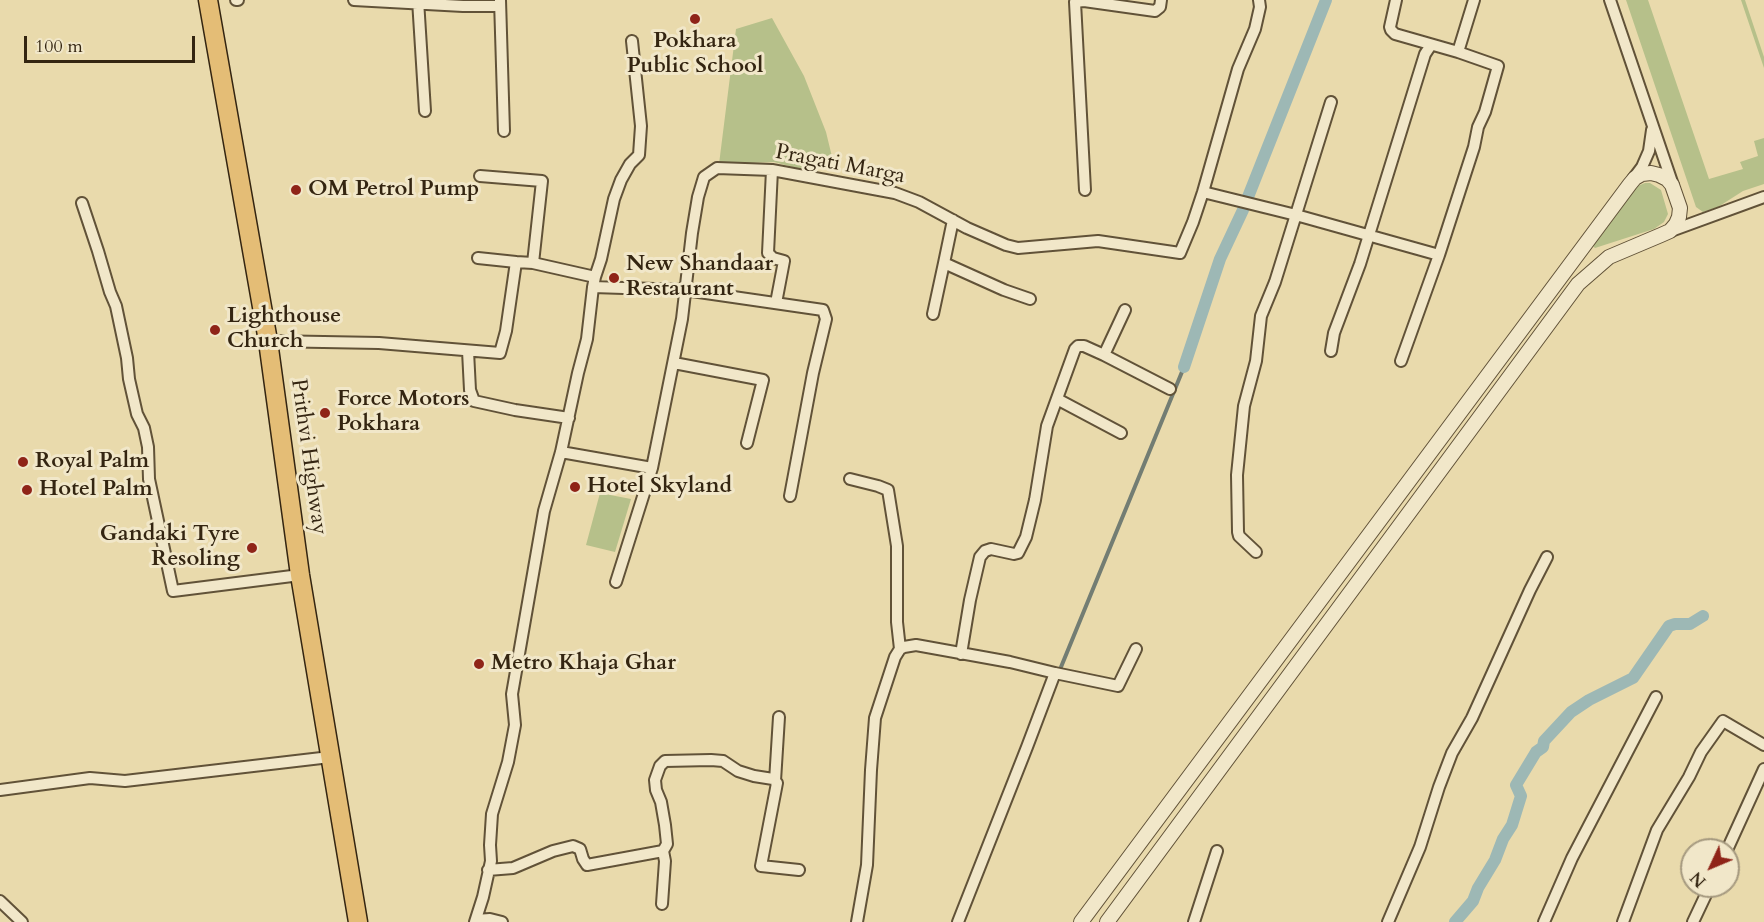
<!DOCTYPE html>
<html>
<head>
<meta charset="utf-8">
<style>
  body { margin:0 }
  #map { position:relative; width:1764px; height:922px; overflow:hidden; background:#e9daac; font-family:Cardo,serif }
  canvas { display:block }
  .north { position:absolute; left:1680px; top:838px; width:60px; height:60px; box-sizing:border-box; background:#f1e7c9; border:2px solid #a5997f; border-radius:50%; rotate:226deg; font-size:16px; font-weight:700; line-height:24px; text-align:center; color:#342511 }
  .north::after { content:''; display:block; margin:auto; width:21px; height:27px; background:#8f2418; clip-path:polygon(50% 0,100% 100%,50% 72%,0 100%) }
  .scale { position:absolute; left:24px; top:36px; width:171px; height:27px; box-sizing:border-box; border:3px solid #342511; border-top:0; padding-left:8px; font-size:18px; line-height:21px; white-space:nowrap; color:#342511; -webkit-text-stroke:4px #f1e7c9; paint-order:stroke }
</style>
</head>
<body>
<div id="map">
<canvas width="1764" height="922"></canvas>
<div class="north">N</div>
<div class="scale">100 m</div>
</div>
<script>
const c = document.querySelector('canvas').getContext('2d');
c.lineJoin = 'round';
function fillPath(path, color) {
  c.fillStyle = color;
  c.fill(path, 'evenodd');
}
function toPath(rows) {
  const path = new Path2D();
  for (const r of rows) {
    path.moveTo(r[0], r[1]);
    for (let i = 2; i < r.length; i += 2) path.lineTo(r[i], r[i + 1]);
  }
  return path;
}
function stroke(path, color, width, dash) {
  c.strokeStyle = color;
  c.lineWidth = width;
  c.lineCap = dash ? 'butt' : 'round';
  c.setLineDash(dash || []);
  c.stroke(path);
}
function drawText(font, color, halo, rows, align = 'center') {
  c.font = font + ' Cardo,serif';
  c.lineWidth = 6;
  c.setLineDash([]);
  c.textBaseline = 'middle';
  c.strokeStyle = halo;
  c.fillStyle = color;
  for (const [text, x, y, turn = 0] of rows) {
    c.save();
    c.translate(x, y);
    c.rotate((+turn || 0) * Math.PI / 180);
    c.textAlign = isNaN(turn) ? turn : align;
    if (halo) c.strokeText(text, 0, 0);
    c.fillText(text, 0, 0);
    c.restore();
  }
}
const green = toPath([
  [1626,0,1648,0,1709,179,1743,169,1740,162,1758,156,1754,141,1764,138,1764,184,1743,191,1718,207,1703,212,1696,207],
  [1741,0,1745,0,1764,57,1764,68],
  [772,18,804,76,826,132,834,165,815,161,811,172,774,162,719,164,736,29],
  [1645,183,1650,183,1661,190,1668,214,1664,222,1654,229,1595,248,1592,245,1635,187],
  [600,493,631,499,615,552,586,545]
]);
const stream = toPath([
  [1061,667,1184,367]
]);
const canal = toPath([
  [1248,197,1326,0],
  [1184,367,1220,259,1243,210],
  [1455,922,1473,901,1478,888,1495,860,1503,839,1512,825,1521,796,1516,785,1536,752,1543,747,1544,741,1571,712,1589,700,1633,678,1669,626,1675,624,1690,624,1703,616]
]);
const minor = toPath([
  [236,0,238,0],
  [354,0,463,6,499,6],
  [418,0,425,111],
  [500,0,504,131],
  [1396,0,1390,27,1391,30,1395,34,1458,52,1498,66,1485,112,1478,127,1474,147,1439,255,1401,361],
  [1610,0,1673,185],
  [1458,52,1474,0],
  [772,170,768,253,773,258,784,261,776,303],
  [480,176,542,181,533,263],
  [1633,179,1642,167,1649,151,1652,130],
  [1085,190,1075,2,1084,1,1155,11,1160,7,1161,0],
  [1203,192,1296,215,1439,255],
  [82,203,98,251,110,292,116,306,127,358,129,379,137,414,144,428,148,447,149,479,173,591,300,575],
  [953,220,944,263,1004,290,1030,299],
  [1671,231,1764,197],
  [478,258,516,262],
  [595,277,601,259,614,199,621,180,630,164,639,155,641,126,632,41],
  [933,314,944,263],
  [268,341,379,343,500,353,506,331,516,262,533,263,595,277,593,287,685,290,823,310,826,319,813,373,790,496],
  [468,351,470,390,474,401,515,410,569,418],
  [1331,351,1334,333,1360,264,1425,54,1431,45],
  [1104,355,1170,389],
  [674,363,763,380,747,443],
  [1057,399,1121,433],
  [561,452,652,468],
  [850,479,878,486,888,490,897,546,897,622,900,649],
  [1256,552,1239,536,1238,532,1237,475,1244,406,1256,361,1261,316,1275,282,1331,102],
  [616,582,652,468,682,319,692,233,698,197,704,177,717,168,772,170,895,193,919,202,967,228,1006,245,1018,248,1098,241,1180,253,1193,222,1203,192,1238,69,1255,29,1260,7,1259,0],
  [961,654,970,600,980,557,985,551,991,549,1014,554,1018,553,1026,537,1035,500,1047,426,1075,349,1078,346,1084,346,1104,355,1125,310],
  [1055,673,1118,686,1136,649],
  [775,781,779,717],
  [0,790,90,778,125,781,330,757],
  [1727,850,1764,769],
  [488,870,513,868,553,851,573,846,580,849,583,859,587,865,663,851,667,844,665,825,661,802,656,790,655,780,660,766,665,761,711,760,723,761,738,771,754,776,773,779,777,783,761,866,799,870],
  [0,901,22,922],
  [662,904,665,861,663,851],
  [476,920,490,919,502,922],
  [475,922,483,897,491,861,490,845,492,814,508,762,515,725,512,694,544,511,561,452,578,373,587,339,593,287],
  [857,922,867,865,871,770,875,718,895,657,900,649,904,647,916,645,1010,662,1055,673,1027,747,958,922],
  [1194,922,1217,851],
  [1388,922,1420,847,1439,787,1452,753,1472,718,1530,590,1547,557],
  [1544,922,1572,858,1656,697],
  [1623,922,1657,830,1689,777,1701,752,1723,721,1764,745],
  [1693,922,1710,886]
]);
const tertiary = toPath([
  [1081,922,1630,184,1635,178,1642,174,1651,173,1659,175,1667,179,1672,185,1680,208,1679,217,1676,224,1670,231,1661,235,1609,257,1578,284,1107,922]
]);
const trunk = toPath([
  [208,0,268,341,300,575,358,922]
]);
const markers = [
  [695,19,6,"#8f2418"],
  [296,190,6,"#8f2418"],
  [614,278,6,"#8f2418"],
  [215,330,6,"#8f2418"],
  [325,413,6,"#8f2418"],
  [23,462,6,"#8f2418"],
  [575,487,6,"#8f2418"],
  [27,490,6,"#8f2418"],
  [252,548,6,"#8f2418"],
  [479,664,6,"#8f2418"]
];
const poiNames = [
  ["Pokhara",695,42,"center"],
  ["Public School",695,67,"center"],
  ["OM Petrol Pump",308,190],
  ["New Shandaar",626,265],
  ["Restaurant",626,290],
  ["Lighthouse",227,317],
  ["Church",227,342],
  ["Force Motors",337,400],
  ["Pokhara",337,425],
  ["Royal Palm",35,462],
  ["Hotel Skyland",587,487],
  ["Hotel Palm",39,490],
  ["Gandaki Tyre",240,535,"right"],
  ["Resoling",240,560,"right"],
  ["Metro Khaja Ghar",491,664]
];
const streetNames = [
  ["Pragati Marga",840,165,11],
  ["Prithvi Highway",308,457,82]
];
fillPath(green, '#b6c08a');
stroke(stream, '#737d73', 4);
stroke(canal, '#9db8b5', 12);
stroke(minor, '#615238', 14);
stroke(tertiary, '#615238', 16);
stroke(trunk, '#342511', 21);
stroke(minor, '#f1e7c9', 10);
stroke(tertiary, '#f1e7c9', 14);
stroke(trunk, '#e4bd76', 18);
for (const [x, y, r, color] of markers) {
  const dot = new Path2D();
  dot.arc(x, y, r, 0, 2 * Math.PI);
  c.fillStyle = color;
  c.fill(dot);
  stroke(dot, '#f1e7c9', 2);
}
drawText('bold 22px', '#342511', '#f1e7c9', poiNames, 'left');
drawText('22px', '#342511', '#f1e7c9', streetNames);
</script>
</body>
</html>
